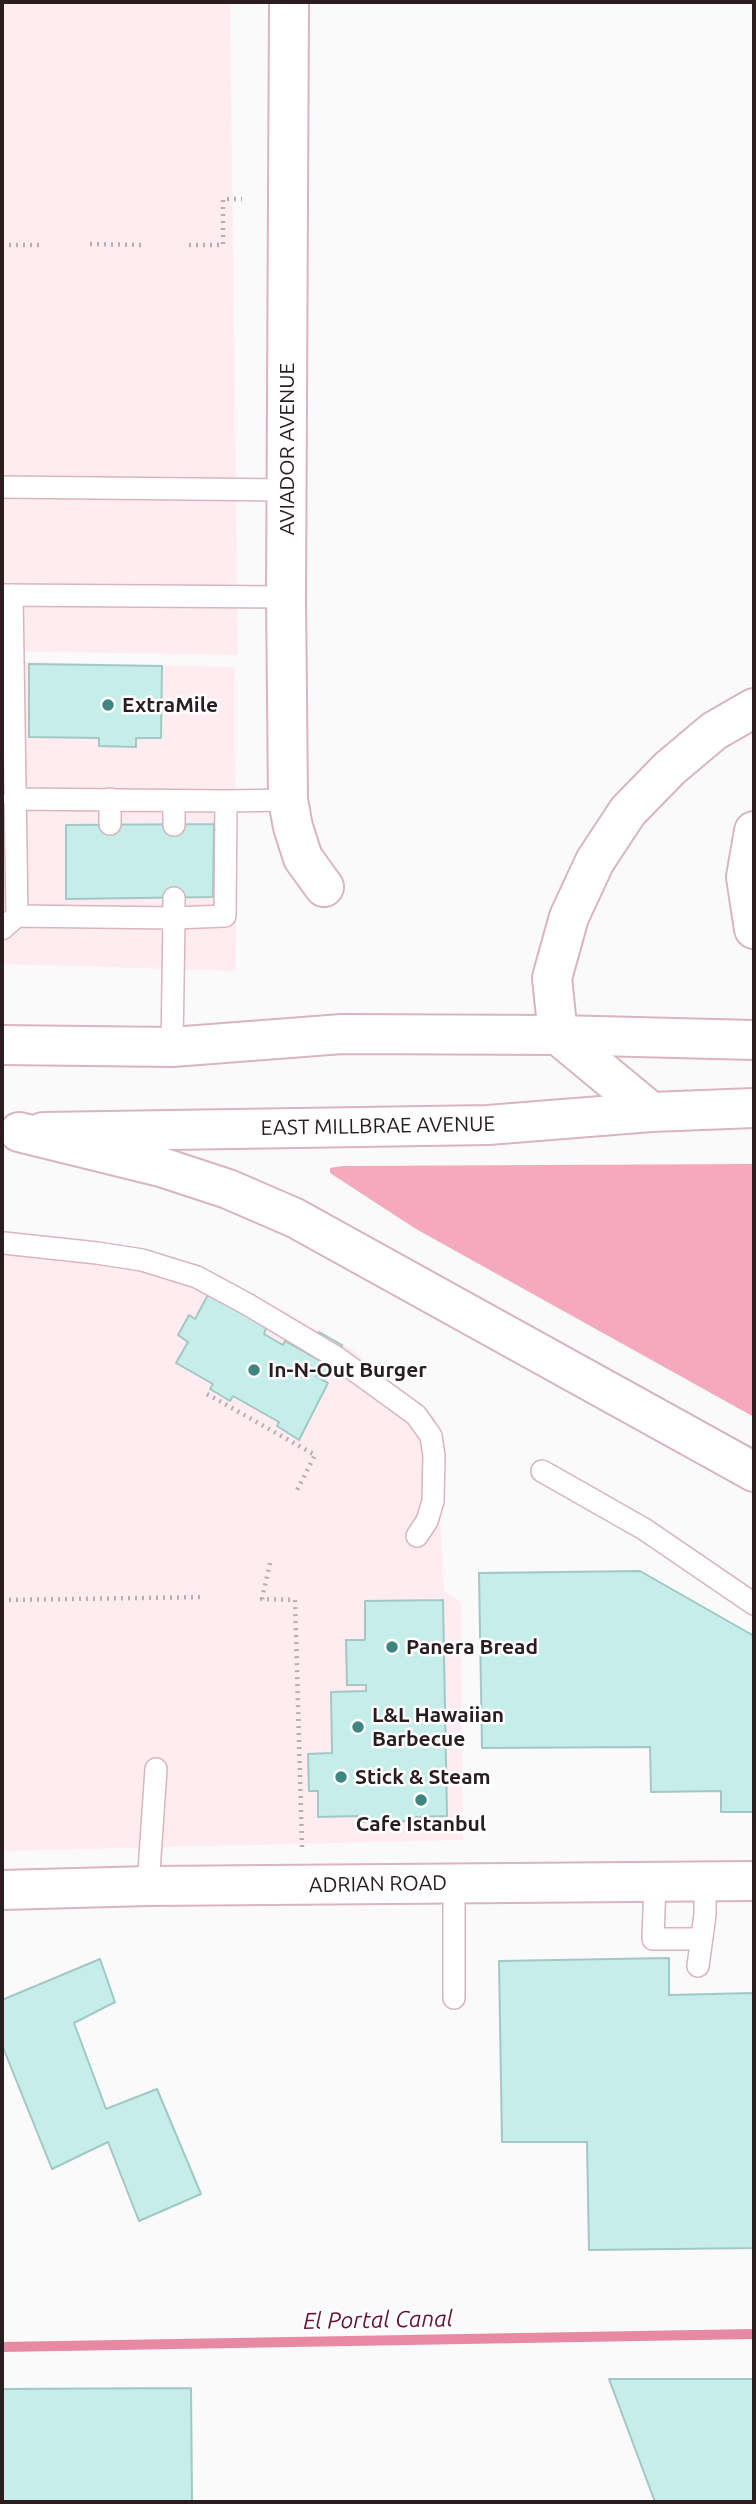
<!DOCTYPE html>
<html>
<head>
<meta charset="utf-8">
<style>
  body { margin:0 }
  #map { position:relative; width:756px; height:2504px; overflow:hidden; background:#fafafa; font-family:Ubuntu,sans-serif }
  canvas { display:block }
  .frame { position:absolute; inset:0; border:4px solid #2a1d20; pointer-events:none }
</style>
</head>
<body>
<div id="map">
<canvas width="756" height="2504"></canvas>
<div class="frame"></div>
</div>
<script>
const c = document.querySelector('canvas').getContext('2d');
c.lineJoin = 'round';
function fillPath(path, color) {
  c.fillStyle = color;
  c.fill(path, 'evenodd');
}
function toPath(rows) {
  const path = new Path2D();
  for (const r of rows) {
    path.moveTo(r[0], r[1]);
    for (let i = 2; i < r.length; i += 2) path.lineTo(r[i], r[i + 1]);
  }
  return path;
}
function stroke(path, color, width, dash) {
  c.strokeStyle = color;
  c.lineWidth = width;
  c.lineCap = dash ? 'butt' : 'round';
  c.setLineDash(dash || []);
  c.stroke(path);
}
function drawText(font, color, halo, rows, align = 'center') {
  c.font = font + ' Ubuntu,sans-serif';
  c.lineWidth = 5;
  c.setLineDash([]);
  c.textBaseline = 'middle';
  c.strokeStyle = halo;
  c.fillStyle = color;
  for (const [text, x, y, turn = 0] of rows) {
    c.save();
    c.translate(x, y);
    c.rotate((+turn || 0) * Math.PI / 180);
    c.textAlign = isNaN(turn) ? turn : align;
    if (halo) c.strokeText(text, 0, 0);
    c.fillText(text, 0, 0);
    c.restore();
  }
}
const built = toPath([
  [2,2,230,2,238,655,2,651],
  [2,661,235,667,236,971,2,964],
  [2,1248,138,1257,252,1293,350,1348,435,1417,444,1591,461,1602,463,1840,2,1851]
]);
const forest = toPath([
  [754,1164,754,1417,416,1229,330,1173,330,1168,342,1166]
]);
const stream = toPath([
  [2,2347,754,2334]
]);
const building = toPath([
  [29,664,162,666,161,738,136,738,136,747,99,746,99,738,29,737,29,664],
  [214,824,213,897,66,899,66,825,214,824],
  [209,1293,267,1325,264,1334,283,1345,285,1341,324,1363,316,1376,328,1383,299,1440,277,1426,279,1422,233,1396,230,1401,210,1389,213,1384,176,1363,188,1342,178,1335,189,1315,195,1319,209,1293],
  [319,1332,342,1345,324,1381,316,1376,324,1363,307,1353,319,1332],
  [640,1571,754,1636,754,1812,721,1812,721,1791,651,1792,650,1747,482,1748,479,1573,640,1571],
  [443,1600,447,1816,416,1817,416,1821,359,1822,358,1816,318,1817,318,1791,309,1791,308,1754,332,1753,331,1692,366,1691,366,1685,347,1685,346,1640,365,1640,365,1601,443,1600],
  [669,1958,669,1995,754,1993,754,2248,589,2250,587,2142,502,2142,499,1961,669,1958],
  [100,1959,115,2002,74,2023,106,2109,157,2089,201,2194,139,2221,108,2142,52,2169,2,2045,2,2000,100,1959],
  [609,2379,754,2379,754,2502,655,2502,609,2379],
  [191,2388,192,2502,2,2502,2,2389,191,2388]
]);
const path = toPath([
  [90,244,141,245],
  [2,245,44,245],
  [189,245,223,245,223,199,242,199],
  [207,1394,315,1455,296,1492],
  [270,1563,262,1599,295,1600,302,1847],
  [2,1600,205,1597]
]);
const service = toPath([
  [2,487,287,490],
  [2,595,286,597],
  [12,595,17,916],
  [14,799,226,801,225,916,174,918,172,1047],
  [174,801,174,825],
  [226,801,288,800],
  [110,824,110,799],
  [2,929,17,916,174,918,174,898],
  [4,1243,97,1253,142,1260,197,1277,247,1304,336,1357,416,1415,431,1436,434,1456,433,1501,427,1521,417,1536],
  [542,1471,644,1529,754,1604],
  [655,1881,653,1939,701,1939],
  [148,1886,156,1769],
  [698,1966,705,1915,705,1881],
  [454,1998,454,1883]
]);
const minor = toPath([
  [289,2,286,597,288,800,293,827,303,858,324,887],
  [2,1890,148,1886,754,1881]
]);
const primary = toPath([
  [2,1045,172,1047,342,1034,558,1035,754,1040],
  [43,1132,488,1125,651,1112,754,1108]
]);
const motorway = toPath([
  [754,831,746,877,754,929],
  [651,1112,558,1035,552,978,569,917,595,861,628,811,670,768,714,731,754,708],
  [19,1132,161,1167,228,1189,295,1218,754,1472]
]);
const markers = [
  [108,705,7,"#3f8681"],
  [254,1370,7,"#3f8681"],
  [392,1647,7,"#3f8681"],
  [358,1727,7,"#3f8681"],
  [341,1777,7,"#3f8681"],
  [421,1800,7,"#3f8681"]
];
const streetNames = [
  ["AVIADOR AVENUE",287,449,-90],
  ["EAST MILLBRAE AVENUE",378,1126,-1],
  ["ADRIAN ROAD",378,1884,-1]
];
const poiNames = [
  ["ExtraMile",122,705],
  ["In-N-Out Burger",268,1370],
  ["Panera Bread",406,1647],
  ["L&L Hawaiian",372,1715],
  ["Barbecue",372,1739],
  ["Stick & Steam",355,1777],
  ["Cafe Istanbul",421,1824,"center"]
];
const waterNames = [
  ["El Portal Canal",378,2320,-1]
];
fillPath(built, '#ffecf0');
fillPath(forest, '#f6a8bc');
stroke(stream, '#e889a3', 10);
fillPath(building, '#c5ede9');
stroke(building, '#a1c8c5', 2);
stroke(service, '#d9b5bd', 24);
stroke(minor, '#d9b5bd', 42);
stroke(primary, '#d9b5bd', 42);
stroke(motorway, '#d9b5bd', 42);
stroke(path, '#b4b0b1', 4.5, [2, 5]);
stroke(service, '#fff', 21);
stroke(minor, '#fff', 38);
stroke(primary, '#fff', 38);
stroke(motorway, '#fff', 38);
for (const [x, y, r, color] of markers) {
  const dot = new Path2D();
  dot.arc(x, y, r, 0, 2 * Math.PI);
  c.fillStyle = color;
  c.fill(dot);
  stroke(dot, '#fff', 2.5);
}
drawText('21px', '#2a1d20', '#fff', streetNames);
drawText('bold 21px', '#2a1d20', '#fff', poiNames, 'left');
drawText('italic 23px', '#671333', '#fff', waterNames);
</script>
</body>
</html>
